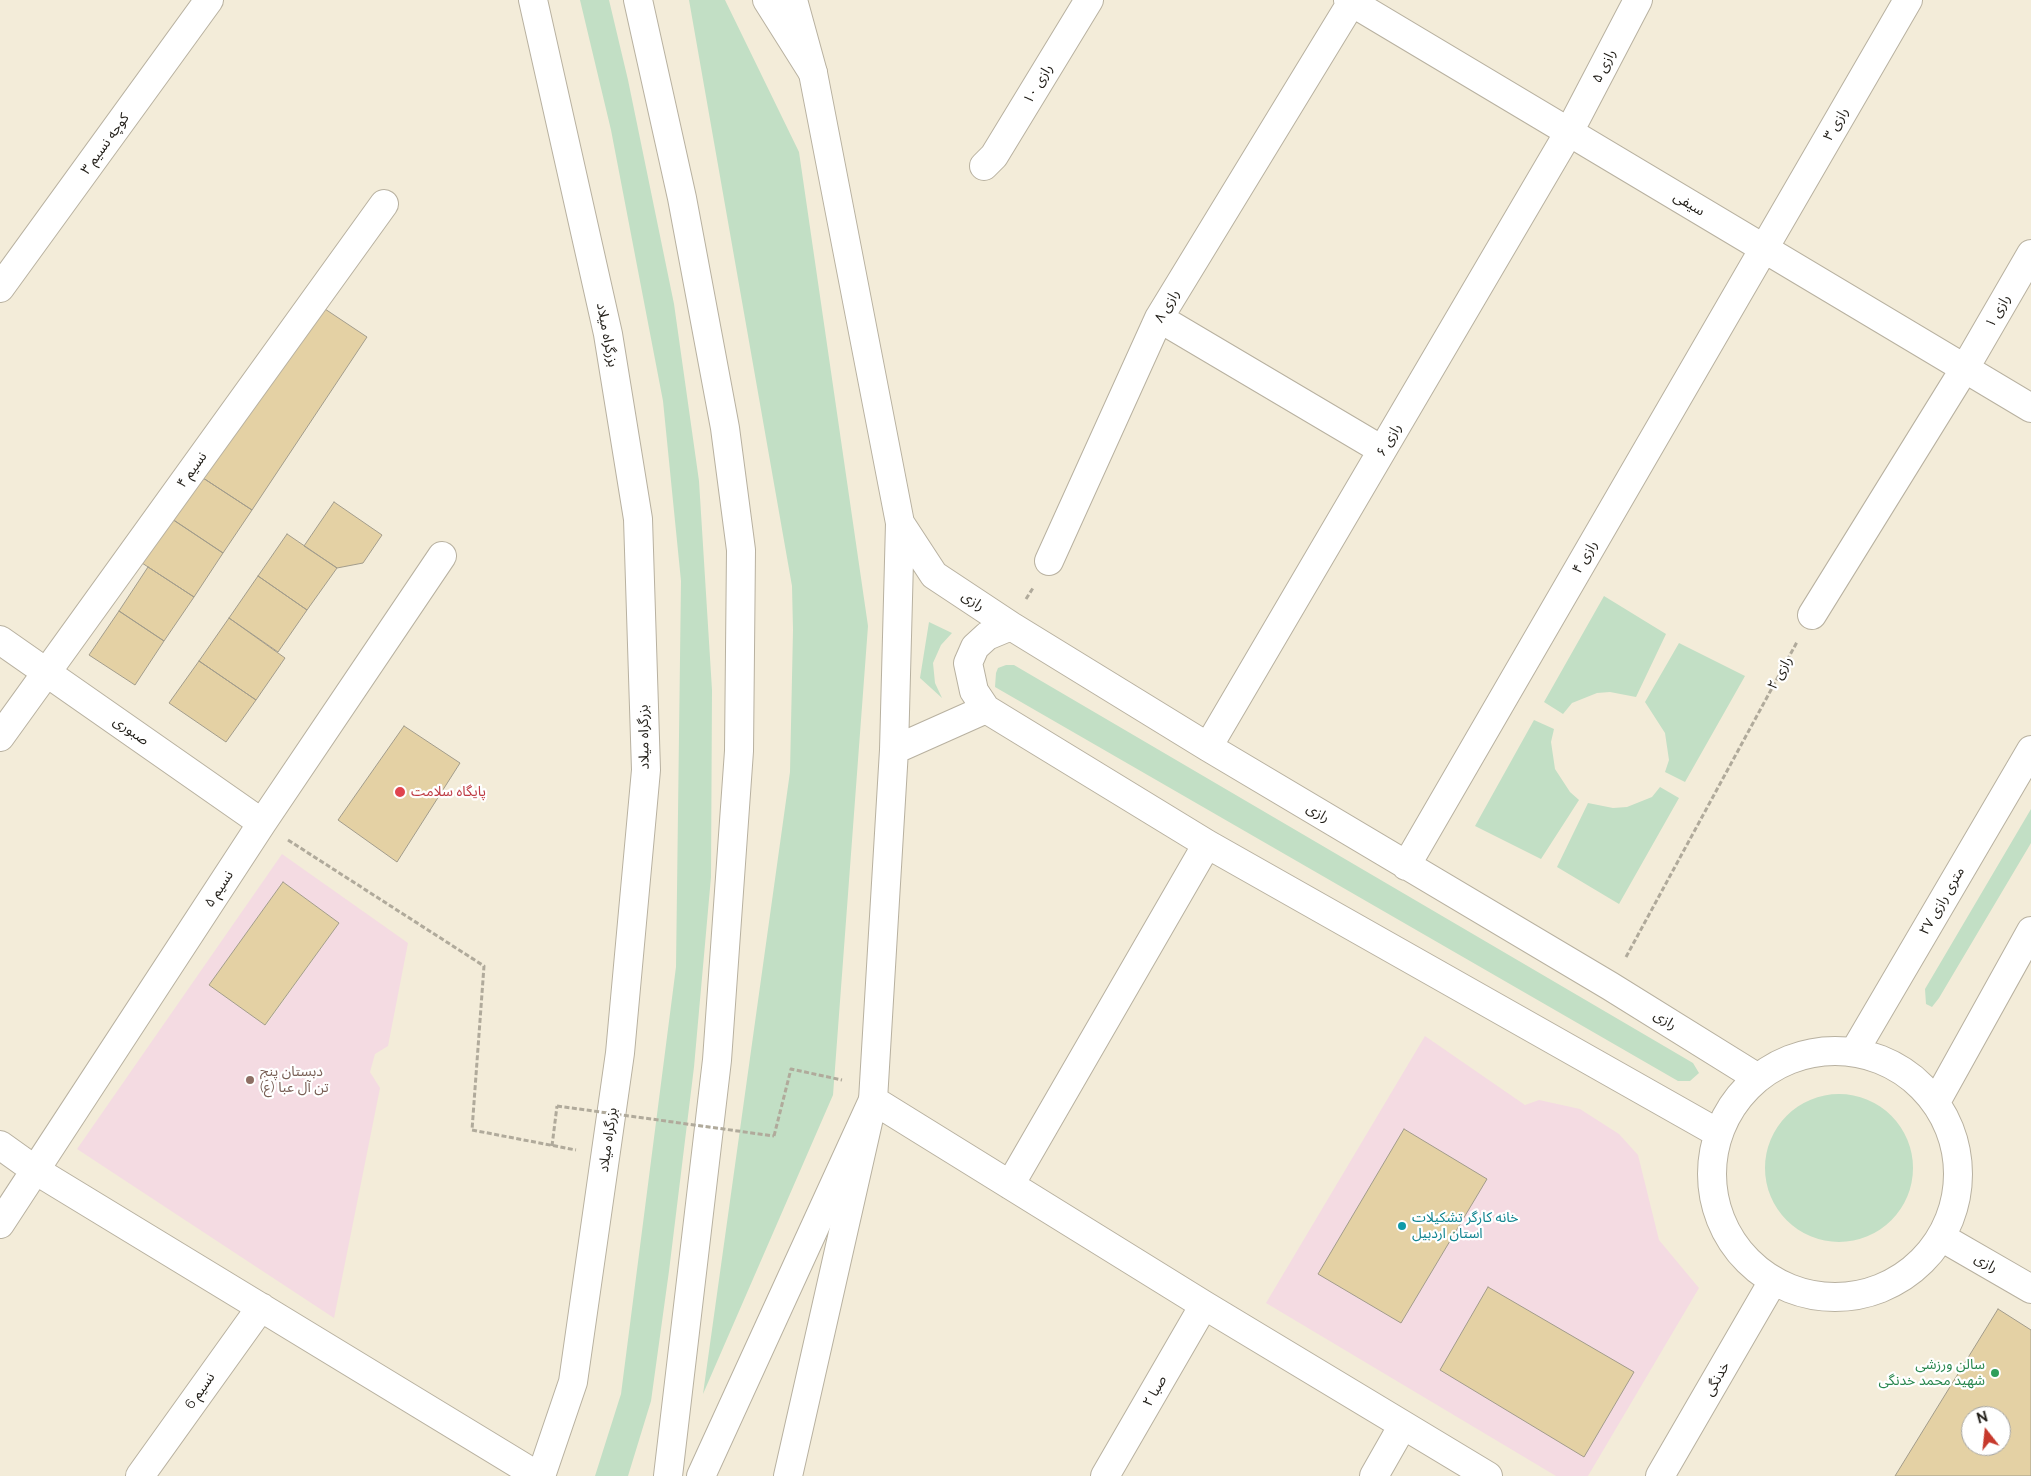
<!DOCTYPE html>
<html>
<head>
<meta charset="utf-8">
<style>
  body { margin:0 }
  #map { position:relative; width:2031px; height:1476px; overflow:hidden; background:#f3ecd9; font-family:Raleway,sans-serif }
  canvas { display:block }
  .north { position:absolute; left:1961px; top:1406px; width:50px; height:50px; box-sizing:border-box; background:#fff; border:1px solid #a6a5a2; border-radius:50%; rotate:344deg; font-size:14px; font-weight:700; line-height:20px; text-align:center; color:#201d17 }
  .north::after { content:''; display:block; margin:auto; width:18px; height:22px; background:#c6392c; clip-path:polygon(50% 0,100% 100%,50% 72%,0 100%) }
</style>
</head>
<body>
<div id="map">
<canvas width="2031" height="1476"></canvas>
<div class="north">N</div>
</div>
<script>
const c = document.querySelector('canvas').getContext('2d');
c.lineJoin = 'round';
function fillPath(path, color) {
  c.fillStyle = color;
  c.fill(path, 'evenodd');
}
function toPath(rows) {
  const path = new Path2D();
  for (const r of rows) {
    if (r.length === 3) {
      path.moveTo(r[0] + r[2], r[1]);
      path.arc(r[0], r[1], r[2], 0, 2 * Math.PI);
      continue;
    }
    path.moveTo(r[0], r[1]);
    for (let i = 2; i < r.length; i += 2) path.lineTo(r[i], r[i + 1]);
  }
  return path;
}
function stroke(path, color, width, dash) {
  c.strokeStyle = color;
  c.lineWidth = width;
  c.lineCap = dash ? 'butt' : 'round';
  c.setLineDash(dash || []);
  c.stroke(path);
}
function drawText(font, color, halo, rows, align = 'center') {
  c.font = font + ' Raleway,"Noto Sans Arabic",sans-serif';
  c.lineWidth = 4.5;
  c.setLineDash([]);
  c.textBaseline = 'middle';
  c.strokeStyle = halo;
  c.fillStyle = color;
  for (const [text, x, y, turn = 0] of rows) {
    c.save();
    c.translate(x, y);
    c.rotate((+turn || 0) * Math.PI / 180);
    c.textAlign = isNaN(turn) ? turn : align;
    if (halo) c.strokeText(text, 0, 0);
    c.fillText(text, 0, 0);
    c.restore();
  }
}
const education = toPath([
  [282,854,408,943,388,1046,375,1054,370,1072,380,1088,334,1318,77,1149],
  [283,882,339,923,266,1025,209,985],
  [1425,1036,1525,1105,1539,1100,1580,1109,1619,1134,1638,1155,1659,1240,1699,1288,1588,1476,1556,1476,1266,1303]
]);
const green = toPath([
  [580,0,609,0,628,80,674,304,699,481,712,690,711,877,694,1067,669,1271,651,1401,628,1476,595,1476,621,1394,676,967,681,581,663,401,611,130],
  [689,0,725,0,799,152,868,626,833,1095,703,1394,790,772,793,630,792,586],
  [1604,596,1666,634,1636,697,1610,692,1597,693,1572,703,1563,714,1544,702],
  [929,622,952,633,941,645,933,663,935,683,942,698,920,678],
  [1679,643,1745,676,1685,782,1665,772,1669,760,1665,733,1645,702],
  [1006,665,1014,665,1693,1063,1699,1073,1690,1081,1678,1081,995,687,996,673,998,668],
  [1534,720,1554,729,1551,742,1555,769,1570,792,1579,800,1541,859,1475,826],
  [1660,787,1679,798,1619,904,1557,867,1588,803,1613,808,1627,807,1652,797],
  [2031,809,2031,843,1939,998,1932,1007,1926,1004,1925,989],
  [1839,1168,74]
]);
const building = toPath([
  [316,303,367,337,252,510,200,476,316,303],
  [200,476,252,510,223,553,172,519,200,476],
  [334,502,382,535,363,563,337,568,304,546,334,502],
  [172,519,223,553,194,597,142,563,172,519],
  [287,534,337,568,307,610,258,576,287,534],
  [148,567,194,597,164,641,119,611,148,567],
  [258,576,307,610,278,652,229,618,258,576],
  [119,611,164,641,135,685,89,655,119,611],
  [229,618,285,658,256,700,199,661,229,618],
  [199,661,256,700,226,742,169,703,199,661],
  [404,726,460,763,397,862,338,820,404,726],
  [283,882,339,923,265,1025,209,985,283,882],
  [1404,1129,1487,1179,1401,1323,1318,1274,1404,1129],
  [1488,1287,1634,1372,1584,1457,1440,1370,1488,1287],
  [1998,1309,2031,1330,2031,1476,1895,1476,1998,1309],
  [1971,1416,2001,1416,2001,1446,1971,1446,1971,1416]
]);
const path = toPath([
  [1026,599,1033,588],
  [288,840,484,966,472,1130,576,1150],
  [1626,957,1797,642],
  [774,1136,791,1069,842,1080],
  [552,1146,557,1106]
]);
const minor = toPath([
  [1348,0,2031,408],
  [984,166,994,156,1089,0],
  [0,288,209,0],
  [1159,318,1382,450],
  [900,523,934,575,1011,626,1208,747,1610,986,1758,1078],
  [1049,561,1159,318,1353,0],
  [1812,615,1965,368,2031,254],
  [0,640,262,823],
  [986,709,974,691,968,663,975,647,987,636,1011,626],
  [0,737,384,204],
  [1208,747,1569,132,1638,0],
  [894,750,986,709,1207,844,1718,1133],
  [1406,866,1908,0],
  [1835,1174,123],
  [1854,1052,2031,750],
  [873,1100,1204,1305,1488,1476],
  [1936,1102,2031,931],
  [0,1145,35,1170,538,1476],
  [1010,1185,1207,844],
  [0,1224,262,823,442,556],
  [1941,1237,2031,1289],
  [140,1476,261,1307],
  [788,1476,873,1100,894,750,900,523,813,73,793,0],
  [1105,1476,1204,1305],
  [1374,1476,1403,1425],
  [1660,1476,1773,1281]
]);
const highway = toPath([
  [533,0,608,334,638,519,646,770,620,1053,573,1382,541,1476],
  [638,0,682,198,725,428,741,550,739,751,717,1060,668,1476],
  [767,0,813,73],
  [701,1476,873,1100]
]);
const pathBridge = toPath([
  [557,1106,774,1136]
]);
const markers = [
  [400,792,6,"#e0444e"],
  [250,1080,5,"#8d6e63"],
  [1402,1226,5,"#0f9aa8"],
  [1995,1373,5,"#2e9e5b"]
];
const streetNames = [
  ["رازی ۵",1604,66,-63],
  ["رازی ۱۰",1038,84,-59],
  ["رازی ۳",1836,124,-60],
  ["کوچه نسیم ۳",105,144,-54],
  ["سیفی",1689,204,31],
  ["رازی ۸",1167,306,-60],
  ["رازی ۱",1998,311,-60],
  ["بزرگراه میلاد",607,335,79],
  ["رازی ۶",1389,440,-60],
  ["نسیم ۴",192,470,-54],
  ["رازی ۴",1585,557,-60],
  ["رازی",973,601,34],
  ["رازی ۲",1780,673,-61],
  ["صبوری",131,731,35],
  ["بزرگراه میلاد",644,737,-91],
  ["رازی",1318,813,31],
  ["نسیم ۵",219,889,-57],
  ["۲۷ متری رازی",1942,901,-60],
  ["رازی",1665,1020,32],
  ["بزرگراه میلاد",608,1140,-82],
  ["رازی",1986,1263,30],
  ["خدنگی",1717,1379,-60],
  ["نسیم 6",200,1391,-55],
  ["صبا ۲",1155,1391,-60]
];
const healthNames = [
  ["پایگاه سلامت",411,792]
];
const educationNames = [
  ["دبستان پنج",260,1072],
  ["تن آل عبا (ع)",260,1088]
];
const cultureNames = [
  ["خانه کارگر تشکیلات",1412,1218],
  ["استان اردبیل",1412,1234]
];
const leisureNames = [
  ["سالن ورزشی",1985,1365],
  ["شهید محمد خدنگی",1985,1381]
];
fillPath(education, '#f4dbe2');
fillPath(green, '#c2dfc5');
fillPath(building, '#e4d1a4');
stroke(building, '#a29c8b', 1);
stroke(minor, '#b8b1a0', 30);
stroke(highway, '#b8b1a0', 30);
stroke(path, '#b0aa9b', 3, [5, 2.5]);
stroke(minor, '#fff', 28);
stroke(highway, '#fff', 28);
stroke(pathBridge, '#b0aa9b', 3, [5, 2.5]);
for (const [x, y, r, color] of markers) {
  const dot = new Path2D();
  dot.arc(x, y, r, 0, 2 * Math.PI);
  c.fillStyle = color;
  c.fill(dot);
  stroke(dot, '#fff', 2);
}
drawText('14px', '#201d17', '#fff', streetNames);
drawText('14px', '#be3a42', '#fff', healthNames, 'left');
drawText('14px', '#785e54', '#fff', educationNames, 'left');
drawText('14px', '#0d838f', '#fff', cultureNames, 'left');
drawText('14px', '#27864d', '#fff', leisureNames, 'right');
</script>
</body>
</html>
